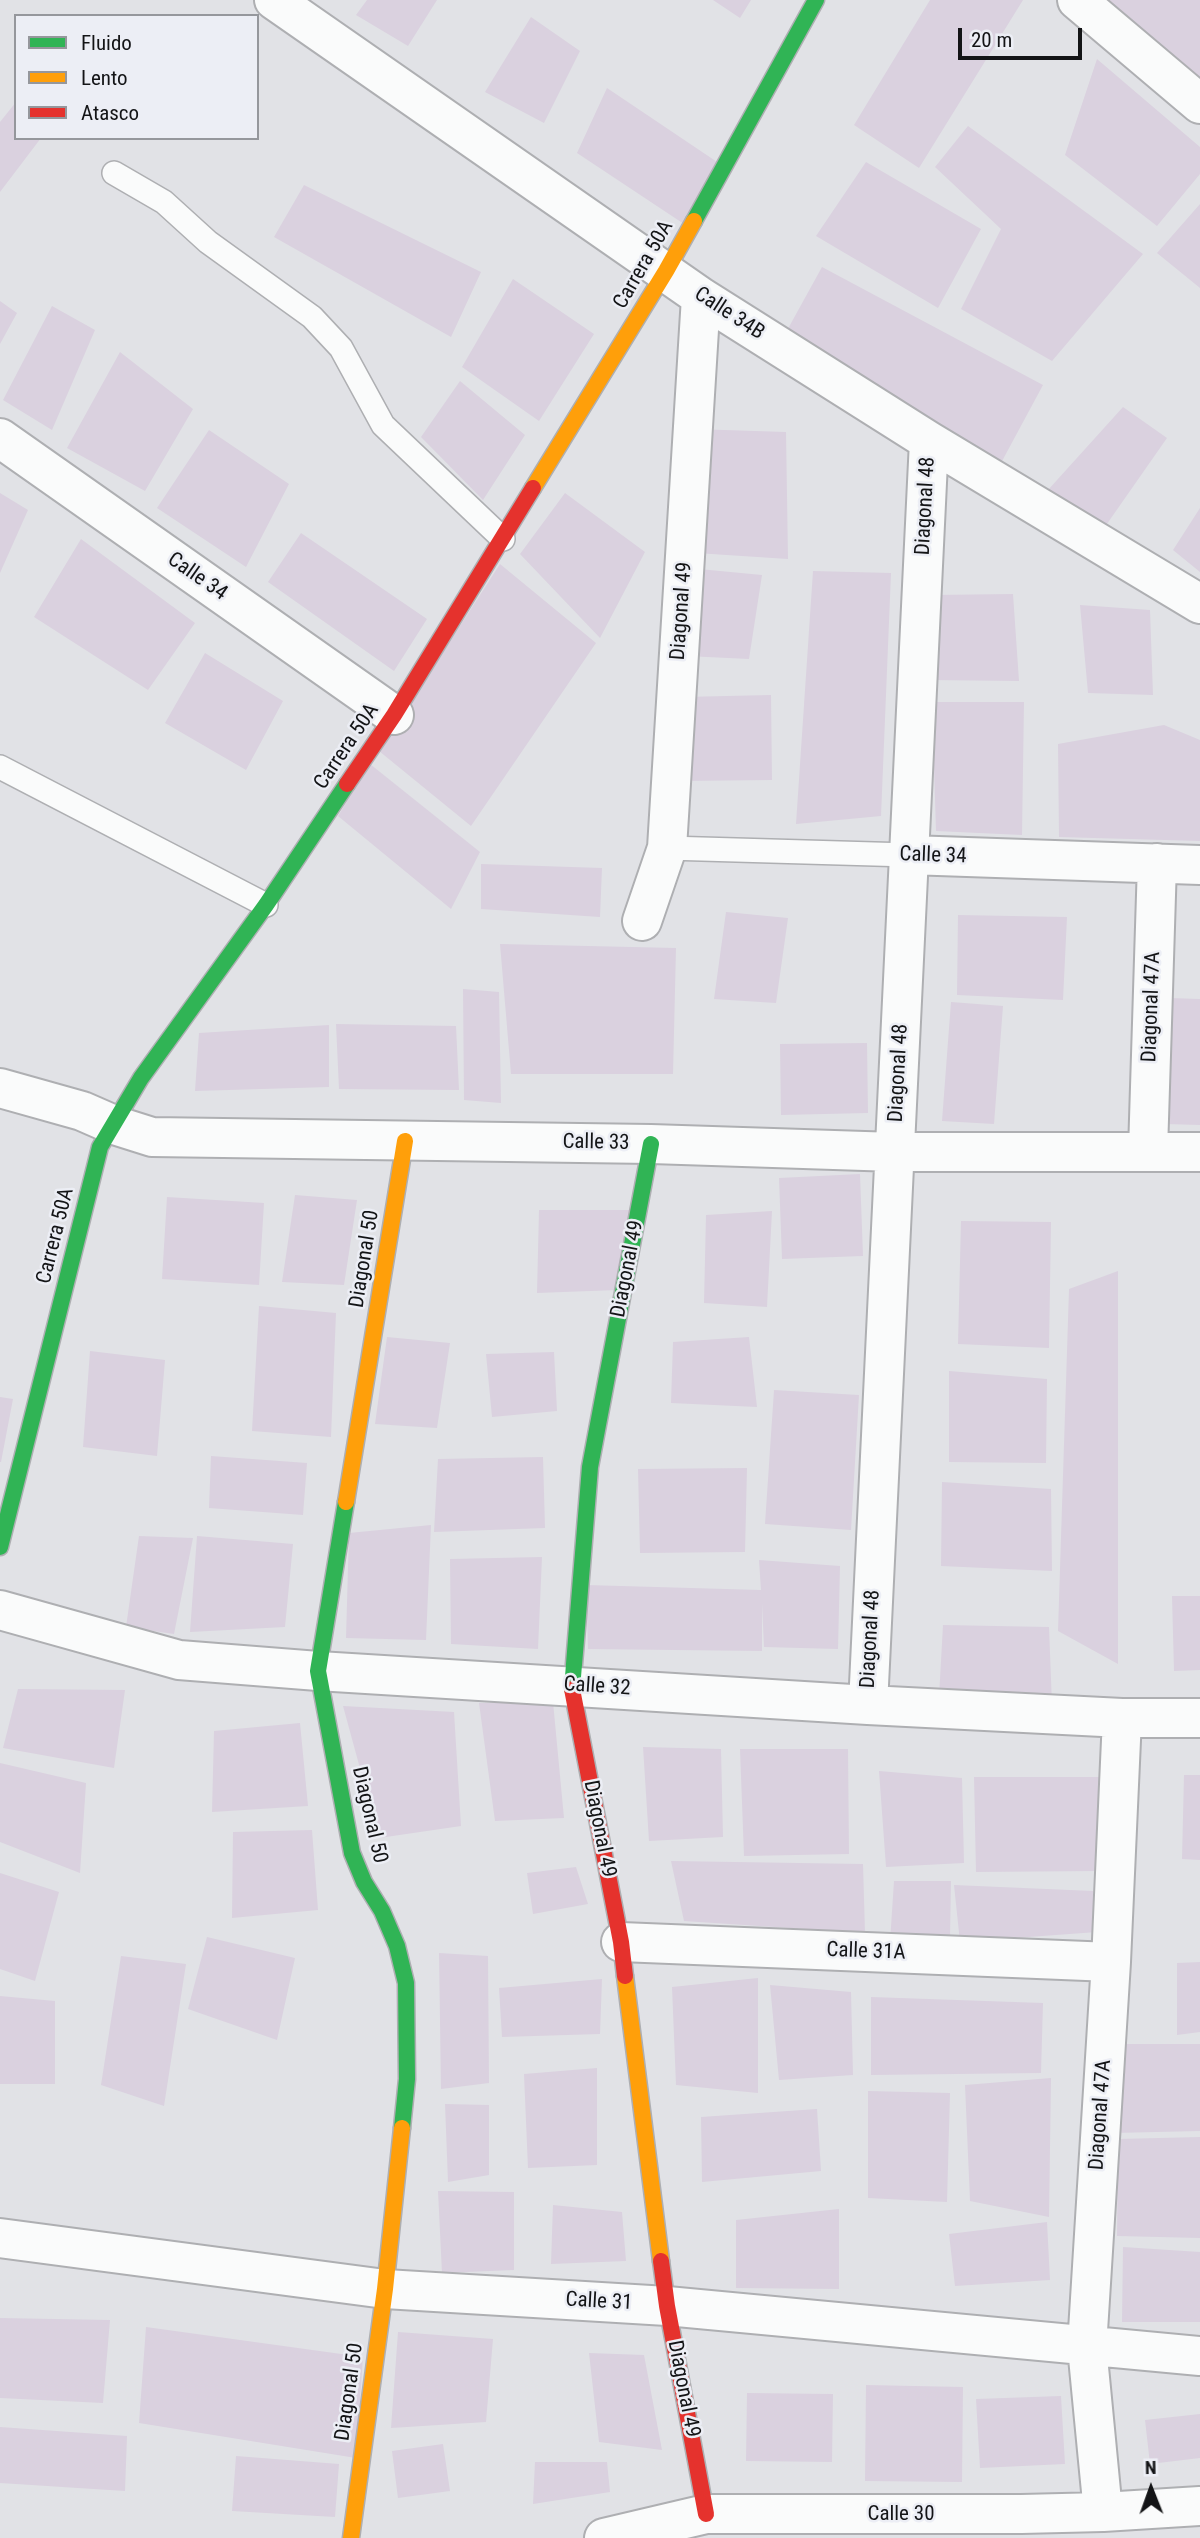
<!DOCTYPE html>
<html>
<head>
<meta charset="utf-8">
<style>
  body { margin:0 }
  #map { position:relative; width:1200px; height:2538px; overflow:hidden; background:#e1e2e6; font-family:"Roboto Condensed",sans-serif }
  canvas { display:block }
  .legend { position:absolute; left:14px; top:14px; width:245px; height:126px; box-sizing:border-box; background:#eceef5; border:2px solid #95979c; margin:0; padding:9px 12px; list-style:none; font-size:21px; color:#131416 }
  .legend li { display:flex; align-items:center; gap:14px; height:35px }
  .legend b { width:35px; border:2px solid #95979c }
  .north { position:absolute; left:1116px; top:2454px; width:70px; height:70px; -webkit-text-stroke:5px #eceef5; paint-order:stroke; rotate:359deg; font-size:19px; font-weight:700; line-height:28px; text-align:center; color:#131416 }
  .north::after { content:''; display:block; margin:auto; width:24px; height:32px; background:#131416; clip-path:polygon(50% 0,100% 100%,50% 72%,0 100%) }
  .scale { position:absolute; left:958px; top:28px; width:124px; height:32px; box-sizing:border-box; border:4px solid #131416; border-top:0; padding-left:9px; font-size:21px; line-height:24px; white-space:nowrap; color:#131416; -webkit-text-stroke:5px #eceef5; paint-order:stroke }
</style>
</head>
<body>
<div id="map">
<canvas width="1200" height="2538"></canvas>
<ul class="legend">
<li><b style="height:9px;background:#30b455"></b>Fluido</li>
<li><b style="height:9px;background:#ff9f0a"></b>Lento</li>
<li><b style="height:9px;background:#e5322d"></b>Atasco</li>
</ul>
<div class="north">N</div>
<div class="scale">20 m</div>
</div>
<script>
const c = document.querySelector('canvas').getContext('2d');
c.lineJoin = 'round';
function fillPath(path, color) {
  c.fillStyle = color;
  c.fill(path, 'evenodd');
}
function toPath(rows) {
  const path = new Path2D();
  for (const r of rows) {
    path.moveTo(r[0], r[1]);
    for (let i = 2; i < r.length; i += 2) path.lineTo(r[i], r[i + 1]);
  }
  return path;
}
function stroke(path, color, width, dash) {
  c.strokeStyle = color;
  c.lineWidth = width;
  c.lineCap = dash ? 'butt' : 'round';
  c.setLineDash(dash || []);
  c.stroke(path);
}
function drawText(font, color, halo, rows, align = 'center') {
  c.font = font + ' "Roboto Condensed",sans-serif';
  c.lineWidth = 5;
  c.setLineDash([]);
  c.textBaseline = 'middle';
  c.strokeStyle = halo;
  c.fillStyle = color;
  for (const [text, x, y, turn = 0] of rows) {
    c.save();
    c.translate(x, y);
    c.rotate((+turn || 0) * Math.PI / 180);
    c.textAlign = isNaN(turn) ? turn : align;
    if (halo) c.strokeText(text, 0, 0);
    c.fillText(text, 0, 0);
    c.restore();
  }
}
const building = toPath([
  [367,0,437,0,408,46,356,15],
  [713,0,751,0,740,18],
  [930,0,1023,0,919,168,854,125],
  [1108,0,1200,0,1200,80],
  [531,17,580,51,544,123,485,92],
  [1097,59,1200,147,1200,174,1157,226,1065,155],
  [607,88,723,166,684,224,577,153],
  [16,102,16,138,41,138,0,192,0,122],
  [968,126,1143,254,1052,361,961,309,1001,229,935,167],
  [866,162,981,229,938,308,816,236],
  [304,185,481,272,451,337,274,237],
  [1200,204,1200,288,1157,253],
  [822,267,1043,385,1001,463,779,345],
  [513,279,594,334,539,421,462,367],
  [0,301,17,313,0,344],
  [52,306,95,330,52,430,3,400],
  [120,352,193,409,145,491,67,448],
  [460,381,525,435,483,500,421,437],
  [1123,407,1167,438,1102,531,1048,490],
  [693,429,786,432,788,559,696,553],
  [209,430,289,484,246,567,157,508],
  [0,493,28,510,0,573],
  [565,493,645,552,600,638,520,554],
  [1200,508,1200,572,1173,550],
  [301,533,427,619,394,671,268,582],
  [81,539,195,623,148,690,34,617],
  [500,564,596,643,471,826,379,751],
  [699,569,762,575,749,659,686,656],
  [813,571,891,573,881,816,796,824],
  [1013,594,1019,681,929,680,933,595],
  [1080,605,1150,610,1153,695,1088,693],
  [205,653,283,701,246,770,165,723],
  [771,695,772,780,679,781,683,697],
  [932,702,1024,702,1022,835,936,831],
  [1164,725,1200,740,1200,841,1059,837,1058,744],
  [370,764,480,852,451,909,338,816],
  [481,864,602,868,600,917,481,909],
  [726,912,788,918,776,1003,714,999],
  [958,915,1067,917,1063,1000,957,995],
  [500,944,676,948,673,1074,511,1074],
  [463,989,499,992,501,1103,464,1100],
  [1169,998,1200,999,1200,1125,1165,1124],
  [951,1002,1003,1006,994,1124,942,1121],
  [336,1024,456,1026,459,1090,339,1089],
  [329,1025,329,1087,195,1091,199,1033],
  [867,1043,868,1113,781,1115,780,1044],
  [860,1174,863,1256,782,1259,779,1178],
  [295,1195,357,1200,344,1285,282,1282],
  [167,1197,264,1203,259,1285,162,1279],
  [539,1210,637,1210,617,1290,537,1293],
  [772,1211,767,1307,704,1303,706,1215],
  [961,1221,1051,1222,1049,1348,958,1344],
  [1118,1271,1118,1664,1058,1631,1069,1289],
  [259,1306,336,1313,331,1437,252,1431],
  [387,1337,450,1343,437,1428,375,1424],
  [749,1337,757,1407,671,1403,673,1342],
  [90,1351,165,1360,157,1456,83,1447],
  [554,1352,557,1411,492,1417,486,1354],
  [949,1371,1047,1379,1046,1463,949,1462],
  [774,1390,859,1395,851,1530,765,1524],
  [0,1397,13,1399,1,1462,0,1462],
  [211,1456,307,1463,303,1515,209,1508],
  [543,1457,545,1528,434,1532,438,1459],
  [747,1468,745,1552,640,1553,638,1469],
  [942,1482,1051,1489,1052,1571,941,1566],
  [431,1525,426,1640,346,1638,349,1533],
  [139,1536,193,1538,174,1634,126,1627],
  [197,1536,293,1544,285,1627,190,1632],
  [542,1557,538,1649,451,1644,450,1559],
  [759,1560,840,1566,838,1649,764,1647,762,1603,762,1651,588,1649,586,1585,761,1590],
  [1172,1596,1200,1596,1200,1670,1174,1671],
  [943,1625,1049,1627,1052,1705,939,1697],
  [18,1689,125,1690,114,1768,3,1748],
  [553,1702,564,1818,495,1821,479,1703],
  [343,1706,454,1712,461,1826,379,1838],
  [300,1723,308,1806,212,1812,214,1731],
  [643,1747,721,1749,723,1837,649,1841],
  [740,1749,848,1749,849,1854,744,1856],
  [0,1763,86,1783,80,1873,0,1842],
  [879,1771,962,1778,964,1863,886,1867],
  [1184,1775,1200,1775,1200,1860,1182,1859],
  [974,1777,1100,1777,1098,1871,976,1872],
  [312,1830,318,1910,232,1918,233,1832],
  [671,1861,863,1864,865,1933,684,1921],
  [576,1867,588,1904,533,1914,527,1873],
  [0,1873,59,1892,35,1981,0,1969],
  [894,1881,951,1881,950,1937,890,1942],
  [954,1885,1093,1891,1097,1932,960,1942],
  [207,1937,295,1958,277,2040,188,2009],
  [439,1953,488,1956,489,2083,441,2089],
  [121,1956,186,1964,164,2106,101,2085],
  [1200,1962,1200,2032,1177,2035,1177,1963],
  [758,1978,758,2093,676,2085,672,1987],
  [602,1979,600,2034,502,2037,499,1988],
  [770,1985,851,1992,853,2075,779,2080],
  [0,1996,55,2001,55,2084,0,2084],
  [871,1997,1043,2003,1041,2073,871,2075],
  [1114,2044,1200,2044,1200,2131,1113,2133],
  [597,2068,597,2165,528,2168,524,2074],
  [1051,2078,1049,2217,970,2201,965,2085],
  [868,2091,950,2093,947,2202,868,2198],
  [445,2104,489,2105,489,2175,448,2182],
  [817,2109,821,2171,702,2182,701,2117],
  [1200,2137,1200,2238,1117,2236,1118,2139],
  [438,2191,514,2192,514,2270,442,2273],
  [553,2205,622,2212,626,2261,551,2264],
  [839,2209,839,2289,736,2288,736,2220],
  [1047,2222,1050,2280,955,2286,949,2234],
  [1123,2247,1200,2252,1200,2322,1122,2322],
  [0,2318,110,2320,103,2403,0,2398],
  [146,2327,363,2357,356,2458,139,2423],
  [398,2332,493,2339,486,2422,391,2428],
  [589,2353,644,2355,662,2450,599,2442],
  [866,2385,963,2387,962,2482,865,2481],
  [747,2393,833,2394,832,2462,746,2461],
  [1061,2396,1065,2464,980,2468,976,2399],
  [1200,2414,1200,2458,1150,2464,1145,2420],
  [0,2427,127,2436,125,2491,0,2483],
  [443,2444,450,2491,398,2498,392,2451],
  [236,2456,339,2464,335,2517,232,2511],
  [535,2462,607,2462,610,2492,533,2504]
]);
const lane = toPath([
  [114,173,164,202,208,242,312,317,341,348,383,425,503,539],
  [0,767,266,905],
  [667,848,909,855]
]);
const street = toPath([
  [274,0,701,297,929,441,1200,604],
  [1077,0,1200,104],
  [0,438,394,715],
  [909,855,1200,865],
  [642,921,667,848,701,297],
  [0,1088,82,1111,114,1125,152,1137,651,1144,895,1152,1200,1152],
  [1148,1151,1157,863],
  [0,1610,179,1660,318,1671,868,1705,1122,1718,1200,1718],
  [868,1705,929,441],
  [621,1942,1111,1962],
  [0,2238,385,2289,667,2306,1200,2356],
  [1103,2512,1087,2347,1111,1962,1122,1718],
  [604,2538,706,2514,1021,2514,1103,2512,1200,2506]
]);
const fast = toPath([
  [694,221,816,0],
  [346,1502,318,1671,352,1853,364,1882,382,1911,397,1946,406,1983,407,2079,402,2128],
  [0,1547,100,1147,141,1078,266,905,347,784],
  [572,1689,590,1467,651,1144]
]);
const slow = toPath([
  [533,488,666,271,694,221],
  [346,1502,405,1141],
  [625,1976,661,2261],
  [351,2538,385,2289,402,2128]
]);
const jam = toPath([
  [347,784,394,715,533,488],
  [572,1689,621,1942,625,1976],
  [661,2261,667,2306,706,2514]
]);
const streetNames = [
  ["Carrera 50A",644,265,-60],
  ["Calle 34B",729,314,33],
  ["Diagonal 48",926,506,-87],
  ["Calle 34",197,577,35],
  ["Diagonal 49",682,611,-86],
  ["Carrera 50A",347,747,-56],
  ["Calle 34",933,856,2],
  ["Diagonal 47A",1152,1007,-88],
  ["Diagonal 48",899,1073,-87],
  ["Calle 33",596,1143,1],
  ["Carrera 50A",56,1236,-76],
  ["Diagonal 50",365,1259,-81],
  ["Diagonal 49",628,1269,-79],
  ["Diagonal 48",871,1639,-87],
  ["Calle 32",597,1687,4],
  ["Diagonal 50",369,1815,77],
  ["Diagonal 49",599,1829,79],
  ["Calle 31A",866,1952,2],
  ["Diagonal 47A",1101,2115,-86],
  ["Calle 31",599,2302,3],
  ["Diagonal 49",683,2389,79],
  ["Diagonal 50",350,2392,-82],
  ["Calle 30",901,2515]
];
fillPath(building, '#dad1df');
stroke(lane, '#aeafb2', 26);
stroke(street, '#aeafb2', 42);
stroke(fast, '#aeafb2', 19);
stroke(slow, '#aeafb2', 19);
stroke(jam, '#aeafb2', 19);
stroke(lane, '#fafbfb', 23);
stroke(street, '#fafbfb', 38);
stroke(fast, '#30b455', 16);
stroke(slow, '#ff9f0a', 16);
stroke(jam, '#e5322d', 16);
drawText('21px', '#131416', '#eceef5', streetNames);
</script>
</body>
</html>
